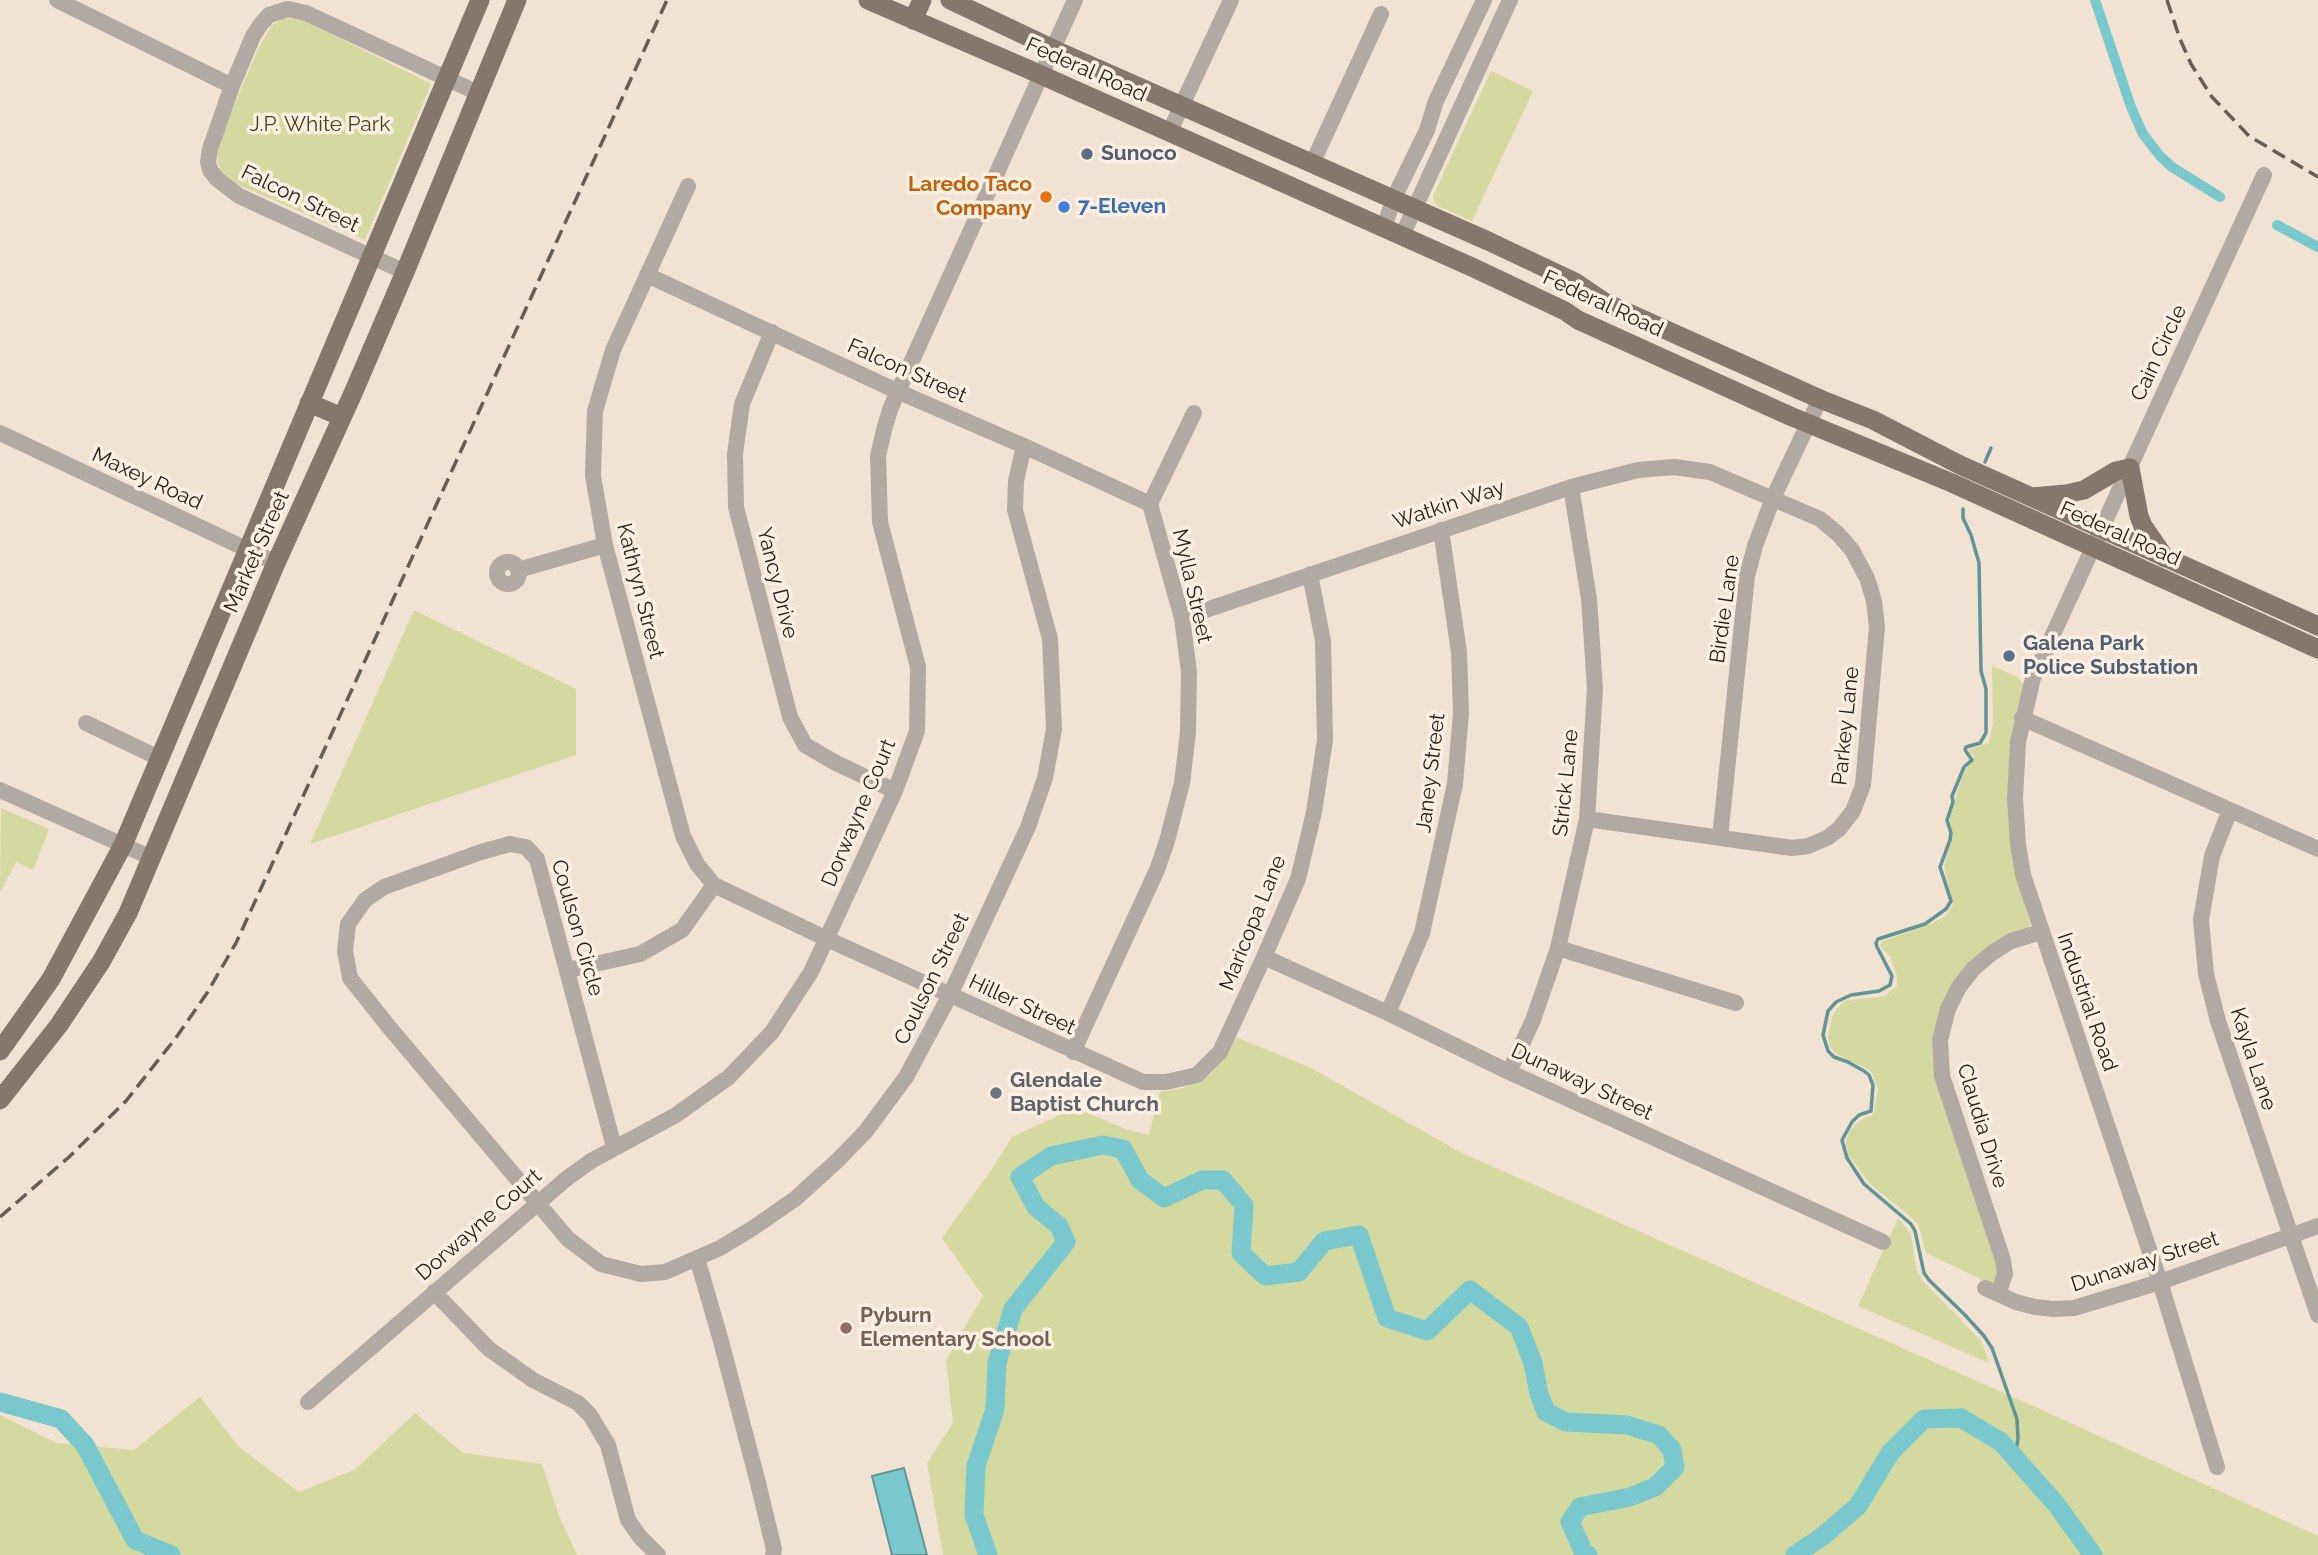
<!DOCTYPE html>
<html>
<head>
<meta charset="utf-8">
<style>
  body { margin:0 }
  canvas { display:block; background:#f2e2d1 }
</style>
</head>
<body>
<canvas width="2318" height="1555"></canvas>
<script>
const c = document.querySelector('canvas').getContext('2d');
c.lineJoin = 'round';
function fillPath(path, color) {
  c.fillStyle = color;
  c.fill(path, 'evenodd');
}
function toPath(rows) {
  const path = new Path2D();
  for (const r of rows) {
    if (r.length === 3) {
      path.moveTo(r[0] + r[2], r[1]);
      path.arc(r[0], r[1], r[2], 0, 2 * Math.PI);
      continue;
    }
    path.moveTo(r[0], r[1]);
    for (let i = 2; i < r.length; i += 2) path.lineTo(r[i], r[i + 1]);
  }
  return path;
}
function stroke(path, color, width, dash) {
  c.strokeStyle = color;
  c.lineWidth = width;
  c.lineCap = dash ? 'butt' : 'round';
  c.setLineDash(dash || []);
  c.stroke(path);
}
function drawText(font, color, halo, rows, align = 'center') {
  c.font = font + ' Raleway,sans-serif';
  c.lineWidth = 7;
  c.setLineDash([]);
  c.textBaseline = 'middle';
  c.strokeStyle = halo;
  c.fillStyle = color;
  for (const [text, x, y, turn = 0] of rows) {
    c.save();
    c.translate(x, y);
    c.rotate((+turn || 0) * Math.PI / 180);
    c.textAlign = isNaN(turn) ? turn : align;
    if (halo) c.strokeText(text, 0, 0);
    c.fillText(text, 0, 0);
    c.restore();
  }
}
const green = toPath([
  [284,18,304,20,431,84,365,240,232,182,222,173,218,163,218,150,225,127,258,49,272,25],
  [1491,71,1533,91,1472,221,1436,205,1433,196],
  [414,610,576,689,576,755,310,844],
  [1992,666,2016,676,2025,686,2019,883,2030,924,2028,929,1998,943,1934,1037,1997,1260,1998,1272,1996,1281,1991,1284,1926,1253,1918,1224,1909,1215,1871,1185,1848,1155,1846,1140,1849,1132,1857,1123,1865,1117,1871,1116,1874,1112,1878,1089,1871,1071,1835,1053,1830,1046,1828,1037,1832,1017,1838,1007,1845,1001,1885,996,1897,986,1897,977,1890,956,1882,949,1880,945,1883,941,1933,923,1945,916,1953,906,1944,866,1953,834,1950,823,1950,816,1963,774,1975,756,1968,752,1970,749,1989,743,1993,723],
  [1,808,49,829,33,870,16,862,0,892],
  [1236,1037,1311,1068,1460,1152,2031,1405,2318,1536,2318,1555,943,1555,927,1463,953,1423,946,1360,983,1296,942,1238,992,1169,1012,1137,1075,1108,1128,1130,1149,1135,1160,1092,1183,1088,1210,1075,1228,1054],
  [1898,1218,1911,1234,1916,1269,1923,1281,1982,1342,1989,1363,1858,1306],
  [200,1397,239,1447,299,1492,356,1469,415,1413,463,1453,542,1464,559,1516,577,1555,0,1555,0,1415,57,1443,134,1450]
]);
const water = toPath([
  [904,1468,927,1555,892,1555,872,1476,904,1468]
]);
const stream = toPath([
  [1985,462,1991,448],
  [1963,509,1963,518,1971,535,1979,563,1981,671,1986,689,1986,733,1980,743,1966,747,1965,750,1972,760,1964,767,1952,796,1953,802,1947,820,1951,833,1950,840,1940,867,1951,901,1946,909,1925,924,1878,939,1876,943,1877,947,1892,976,1890,985,1879,991,1851,995,1836,1002,1828,1011,1823,1035,1828,1051,1834,1057,1848,1062,1864,1071,1869,1075,1873,1085,1871,1111,1859,1115,1852,1122,1842,1140,1847,1158,1864,1184,1911,1224,1915,1231,1924,1273,1929,1280,1965,1315,1984,1336,1992,1348,2017,1419,2018,1438,2015,1458]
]);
const canal = toPath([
  [2095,0,2131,107,2143,134,2160,156,2172,167,2220,197],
  [2277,225,2318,247]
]);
const river = toPath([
  [0,1402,61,1419,85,1445,135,1540,171,1555],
  [988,1555,974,1515,976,1466,995,1409,997,1363,1013,1309,1066,1242,1059,1226,1036,1207,1020,1177,1051,1156,1103,1145,1123,1149,1140,1180,1164,1198,1202,1180,1223,1180,1244,1205,1241,1253,1265,1276,1299,1272,1324,1241,1359,1235,1387,1318,1427,1331,1470,1290,1519,1327,1533,1363,1539,1394,1546,1412,1566,1422,1627,1425,1659,1435,1672,1450,1675,1467,1655,1487,1630,1497,1580,1507,1570,1522,1584,1553,1588,1555],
  [1795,1555,1823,1536,1858,1506,1890,1453,1924,1419,1961,1418,2001,1442,2056,1504,2093,1555]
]);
const minor = toPath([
  [57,0,232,86],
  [1169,133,1231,0],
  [1312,164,1381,14],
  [688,186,613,350,595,411,593,476,605,545,683,836,697,864,714,885,827,939,1143,1082,1166,1082,1197,1075,1220,1052,1264,957,1298,879,1314,812,1325,740,1323,641,1310,574],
  [1384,228,1393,200,1427,130,1436,101,1484,0],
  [1402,236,1510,0],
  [405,272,239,196,217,179,210,170,208,162,210,149,232,86,253,36,261,24,269,15,288,9,306,13,478,93],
  [647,275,899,392,1024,446,1150,504],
  [772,332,742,404,735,454,736,507,790,717,805,745,836,763,895,791],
  [0,433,276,563],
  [508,573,11],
  [518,570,605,545],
  [1182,618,1571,487,1638,470,1674,467,1710,472,1820,519,1838,534,1852,550,1867,578,1874,601,1877,627,1863,785,1853,811,1839,829,1827,838,1808,846,1792,848,1587,819],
  [2022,718,2318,849],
  [86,723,159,758],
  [0,790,152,858],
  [2230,810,2212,856,2201,920,2206,974,2218,1021,2318,1315],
  [1720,838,1747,576,1755,546,1773,498,1820,399],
  [1558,948,1736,1003],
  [1264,957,1388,1013,1509,1072,1883,1242],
  [568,970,640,954,682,930,714,885],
  [1388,1013,1422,933,1455,784,1461,713,1459,652,1441,530],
  [1073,1052,1157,870,1167,841,1182,783,1188,732,1189,672,1182,618,1150,504,1194,413],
  [1509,1072,1533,1020,1558,948,1587,819,1595,688,1589,599,1571,487],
  [614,1147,537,859,526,847,510,844,481,852,384,887,365,900,348,924,345,951,350,978,389,1027,568,1239,601,1264,641,1274,665,1272,720,1248,753,1228,795,1199,838,1160,866,1131,906,1077,950,995,1028,827,1045,778,1054,729,1050,639,1015,510,1016,481,1024,446],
  [697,1258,721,1341,757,1479,774,1549,773,1555],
  [1985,1288,2016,1302,2035,1307,2054,1309,2074,1308,2160,1282,2318,1226],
  [434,1292,489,1349,533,1380,578,1403,590,1415,608,1445,628,1520,640,1537,658,1555],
  [1998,1294,2005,1274,2003,1260,1942,1076,1940,1040,1948,1009,1959,987,1973,969,1992,953,2011,941,2041,932],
  [308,1402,566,1179,591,1161,676,1115,729,1077,772,1032,811,972,895,791,917,731,918,667,880,522,878,456,885,426,891,407,1075,0],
  [2217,1467,2160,1282,2023,875,2018,844,2015,799,2018,742,2033,678,2264,175]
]);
const major = toPath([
  [868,0,1030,70,1474,268,1565,311,1578,320,1790,416,1952,483,2318,649],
  [950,0,1064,54,1488,241,1575,282,1606,303,1820,399,1873,420,1958,464,2318,626],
  [913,20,922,0],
  [309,403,342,417],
  [2031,497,2066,494,2084,490,2116,471,2130,468,2139,516,2143,526,2165,558],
  [0,1051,51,979,123,845,480,0],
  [0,1100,59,1025,101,962,128,913,276,563,354,391,405,272,517,0]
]);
const rail = toPath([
  [2167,0,2180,39,2191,64,2212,97,2249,136,2318,177],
  [0,1217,69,1157,126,1101,175,1039,207,993,236,943,667,0]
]);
const markers = [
  [1087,154,7,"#5c6f8a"],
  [1046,197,7,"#e8710a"],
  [1064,207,7,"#3f7fe0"],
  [2009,656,7,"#5c6f8a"],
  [996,1093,7,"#6b7280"],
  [846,1328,7,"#8d6e63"]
];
const streetNames = [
  ["Federal Road",1086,70,24],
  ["Falcon Street",300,199,26],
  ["Federal Road",1603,304,25],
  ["Cain Circle",2159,353,-65],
  ["Falcon Street",907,371,24],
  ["Maxey Road",147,479,25],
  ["Watkin Way",1449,505,-18],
  ["Federal Road",2120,534,24],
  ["Market Street",257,552,-66],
  ["Yancy Drive",777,583,76],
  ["Mylla Street",1192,586,77],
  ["Kathryn Street",640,591,76],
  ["Birdie Lane",1725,609,-82],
  ["Parkey Lane",1846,726,-84],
  ["Janey Street",1431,773,-83],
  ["Strick Lane",1566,783,-84],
  ["Dorwayne Court",859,813,-67],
  ["Maricopa Lane",1253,923,-68],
  ["Coulson Circle",577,928,74],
  ["Coulson Street",932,979,-64],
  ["Industrial Road",2087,1002,71],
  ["Hiller Street",1022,1005,25],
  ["Kayla Lane",2253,1059,72],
  ["Dunaway Street",1582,1082,25],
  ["Claudia Drive",1982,1126,73],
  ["Dorwayne Court",479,1225,-41],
  ["Dunaway Street",2145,1262,-18]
];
const parkNames = [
  ["J.P. White Park",320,125]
];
const serviceNames = [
  ["Sunoco",1101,154],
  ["Galena Park",2023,644],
  ["Police Substation",2023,668]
];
const foodNames = [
  ["Laredo Taco",1032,185],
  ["Company",1032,209]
];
const shopNames = [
  ["7-Eleven",1078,207]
];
const worshipNames = [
  ["Glendale",1010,1081],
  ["Baptist Church",1010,1105]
];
const educationNames = [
  ["Pyburn",860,1316],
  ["Elementary School",860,1340]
];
fillPath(green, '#d4d99f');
fillPath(water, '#79c8ce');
stroke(water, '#609597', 2);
stroke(stream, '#609597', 3.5);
stroke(canal, '#79c8ce', 10);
stroke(river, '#79c8ce', 19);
stroke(minor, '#b1a9a3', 16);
stroke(major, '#85776c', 19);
stroke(rail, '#665d53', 3.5, [14, 7]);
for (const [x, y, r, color] of markers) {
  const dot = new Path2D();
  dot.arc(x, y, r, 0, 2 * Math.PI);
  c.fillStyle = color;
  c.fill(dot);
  stroke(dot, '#fdf0e2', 2.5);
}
drawText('21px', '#241f18', '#fdf0e2', streetNames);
drawText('21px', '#44461a', '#fdf0e2', parkNames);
drawText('bold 21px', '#4e5e75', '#fdf0e2', serviceNames, 'left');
drawText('bold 21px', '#c56008', '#fdf0e2', foodNames, 'right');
drawText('bold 21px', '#366cbe', '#fdf0e2', shopNames, 'left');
drawText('bold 21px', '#5b616d', '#fdf0e2', worshipNames, 'left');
drawText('bold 21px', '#785e54', '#fdf0e2', educationNames, 'left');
</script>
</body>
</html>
